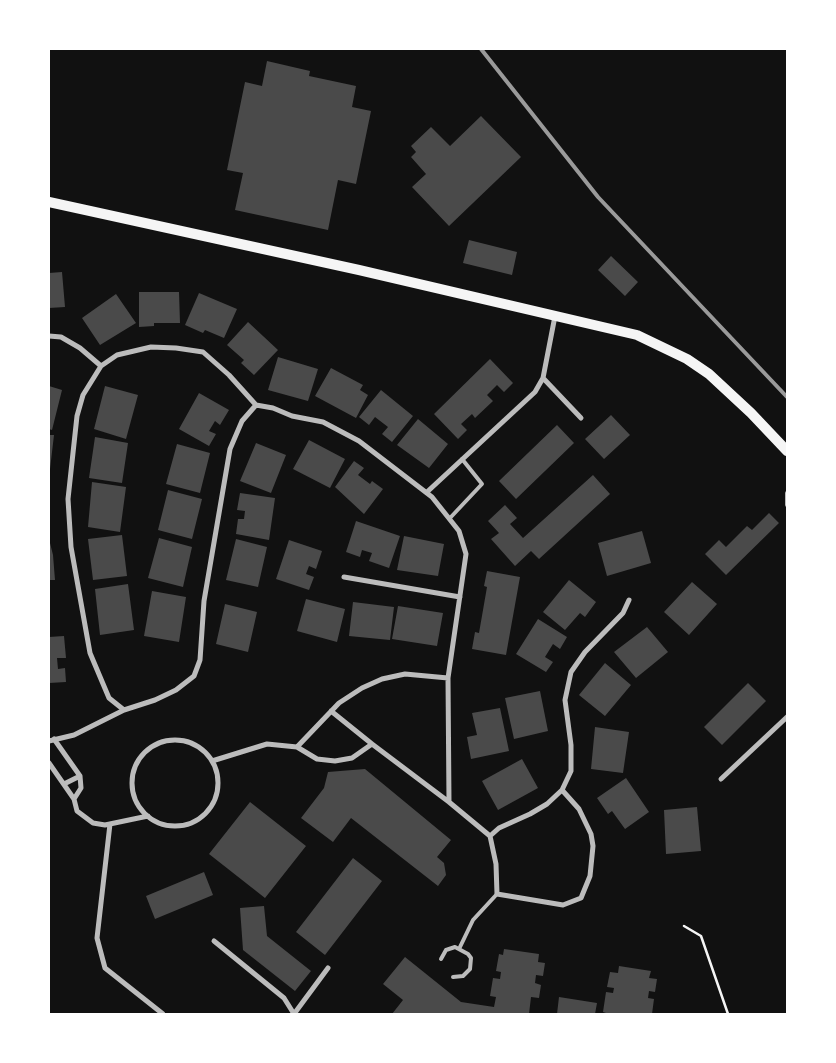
<!DOCTYPE html>
<html>
<head>
<meta charset="utf-8">
<style>
  body { margin:0 }
  #map { position:relative; width:836px; height:1063px; overflow:hidden; background:#111; font-family:Helvetica,sans-serif }
  canvas { display:block }
  .frame { position:absolute; inset:0; border:50px solid #fff; pointer-events:none }
</style>
</head>
<body>
<div id="map">
<canvas width="836" height="1063"></canvas>
<div class="frame"></div>
</div>
<script>
const c = document.querySelector('canvas').getContext('2d');
c.lineJoin = 'round';
function fillPath(path, color) {
  c.fillStyle = color;
  c.fill(path, 'evenodd');
}
function toPath(rows) {
  const path = new Path2D();
  for (const r of rows) {
    if (r.length === 3) {
      path.moveTo(r[0] + r[2], r[1]);
      path.arc(r[0], r[1], r[2], 0, 2 * Math.PI);
      continue;
    }
    path.moveTo(r[0], r[1]);
    for (let i = 2; i < r.length; i += 2) path.lineTo(r[i], r[i + 1]);
  }
  return path;
}
function stroke(path, color, width, dash) {
  c.strokeStyle = color;
  c.lineWidth = width;
  c.lineCap = dash ? 'butt' : 'round';
  c.setLineDash(dash || []);
  c.stroke(path);
}
const building = toPath([
  [267,61,310,71,309,76,356,86,352,107,371,111,356,184,338,180,328,230,235,210,243,173,227,170,245,82,262,86],
  [481,116,521,157,449,226,412,187,426,174,411,157,416,152,411,146,431,127,450,146],
  [469,240,517,252,512,275,463,263],
  [611,256,638,282,625,296,598,270],
  [62,272,65,307,49,308,49,273],
  [139,292,179,292,180,323,154,323,154,326,139,327],
  [199,293,237,309,224,338,205,330,203,333,185,325],
  [116,294,136,323,100,345,82,318],
  [248,322,278,350,254,375,241,363,244,360,227,345],
  [278,357,318,369,308,401,268,390],
  [490,359,513,383,504,392,497,385,487,395,493,401,475,418,472,414,461,424,467,430,458,439,434,414],
  [331,368,363,385,360,390,368,395,356,418,315,396],
  [49,386,62,390,52,430,49,429],
  [105,386,138,395,126,439,94,429],
  [381,390,413,416,392,442,382,434,388,427,375,417,369,425,359,417],
  [199,393,229,410,220,425,215,421,209,431,216,434,209,446,179,429],
  [611,415,630,435,604,459,585,439],
  [418,419,448,444,429,468,397,445],
  [557,425,574,443,516,499,499,481],
  [49,435,54,435,50,469,49,469],
  [95,437,128,443,122,483,89,478],
  [309,440,345,459,330,488,293,469],
  [256,443,286,455,271,493,240,481],
  [177,444,210,453,200,493,166,484],
  [354,461,364,468,358,475,370,484,372,481,383,489,364,514,335,487],
  [593,475,610,494,539,559,531,551,515,566,491,539,499,533,488,521,505,505,517,518,510,524,523,538],
  [92,482,126,487,120,532,88,527],
  [168,490,202,499,192,539,158,530],
  [240,493,275,498,269,540,236,534,238,519,244,519,245,511,237,510],
  [769,513,779,523,726,575,705,554,719,540,726,547,747,526,752,530],
  [356,521,400,536,389,568,369,561,372,553,362,550,360,557,346,552],
  [642,531,651,563,607,576,598,543],
  [122,535,127,576,93,580,88,539],
  [404,536,444,544,438,576,397,570],
  [159,538,192,547,183,587,148,578],
  [49,539,53,555,55,580,49,580],
  [236,539,267,547,258,587,226,580],
  [289,540,322,551,316,569,309,566,306,574,314,577,309,590,276,579],
  [487,571,520,577,506,655,472,649,475,632,479,633,487,587,484,586],
  [569,580,596,602,585,617,580,613,565,630,543,612],
  [692,582,717,604,689,635,664,612],
  [128,584,134,630,100,635,95,589],
  [152,591,186,597,179,642,144,636],
  [306,599,345,609,337,642,297,631],
  [353,602,394,607,390,640,349,636],
  [225,604,257,612,248,652,216,644],
  [398,606,443,613,437,646,392,639],
  [538,619,567,637,560,649,553,644,545,657,553,662,546,672,516,654],
  [647,627,668,652,636,678,614,652],
  [64,636,66,658,57,658,58,669,65,668,66,682,49,683,49,637],
  [605,663,631,685,605,716,579,695],
  [748,683,766,701,722,745,704,727],
  [540,691,548,731,514,739,505,698],
  [500,708,509,751,471,759,467,737,477,735,472,713],
  [595,727,629,732,623,773,591,769],
  [522,759,538,788,498,810,482,781],
  [365,769,451,840,437,857,444,863,446,875,438,886,351,818,333,842,301,818,324,788,328,772],
  [626,778,649,812,625,829,612,811,608,814,597,798],
  [250,802,306,846,265,898,209,854],
  [697,807,701,851,666,854,664,810],
  [353,858,382,881,325,955,296,932],
  [204,872,213,895,155,919,146,896],
  [264,906,267,936,311,971,295,991,243,950,240,908],
  [504,949,539,954,538,962,545,963,543,976,536,975,535,983,541,985,539,998,531,997,529,1014,392,1014,403,1000,383,984,405,957,461,1002,494,1007,496,997,490,996,493,978,500,979,501,972,496,971,499,954,503,955],
  [619,966,651,971,649,978,657,979,655,992,649,991,648,998,654,999,652,1014,609,1014,603,1012,606,992,613,993,614,988,607,987,610,972,618,973],
  [559,997,597,1003,595,1014,557,1014]
]);
const path = toPath([
  [684,926,701,936,728,1014]
]);
const service = toPath([
  [787,493,787,505],
  [450,518,482,484,462,459],
  [460,947,473,920,497,894],
  [441,959,446,950,455,947,468,954,471,958,470,969,463,976,453,977]
]);
const minor = toPath([
  [49,336,61,337,80,348,101,366],
  [543,378,581,418],
  [256,405,273,408,292,416,323,422,359,441,432,497,459,531,466,554,448,678,449,802,490,836,496,864,497,894,563,905,581,898,590,876,593,846,591,834,579,809,562,790],
  [427,492,535,392,543,378,555,316],
  [344,577,460,597],
  [124,710,109,698,90,653,71,547,68,499,77,416,83,395,101,366,117,355,151,347,176,348,203,352,229,375,256,405],
  [331,711,372,744],
  [54,739,80,776,81,788,74,799],
  [175,783,43],
  [49,741,74,735,124,710,155,700,176,690,194,676,200,660,204,601,230,449,242,421,256,405],
  [297,747,339,703,362,688,382,679,405,674,448,678],
  [212,761,267,744,297,747,317,759,335,761,352,758,372,744,449,802],
  [49,763,74,799,77,811,93,823,105,825,148,816],
  [721,779,787,717],
  [64,784,80,776],
  [110,824,97,938,105,968,163,1014],
  [490,836,499,828,530,814,547,804,562,790,571,771,571,745,565,700,571,672,585,652,623,613,629,600],
  [214,941,284,998,294,1014],
  [294,1014,328,968]
]);
const secondary = toPath([
  [49,202,359,270,637,335,687,359,709,374,751,413,787,451]
]);
const rail = toPath([
  [481,49,598,197,787,397]
]);
fillPath(building, '#4a4a4a');
stroke(path, '#f5f5f5', 2.5);
stroke(service, '#bcbcbc', 4);
stroke(minor, '#bcbcbc', 5);
stroke(secondary, '#f5f5f5', 10);
stroke(rail, '#9a9a9a', 4);
</script>
</body>
</html>
